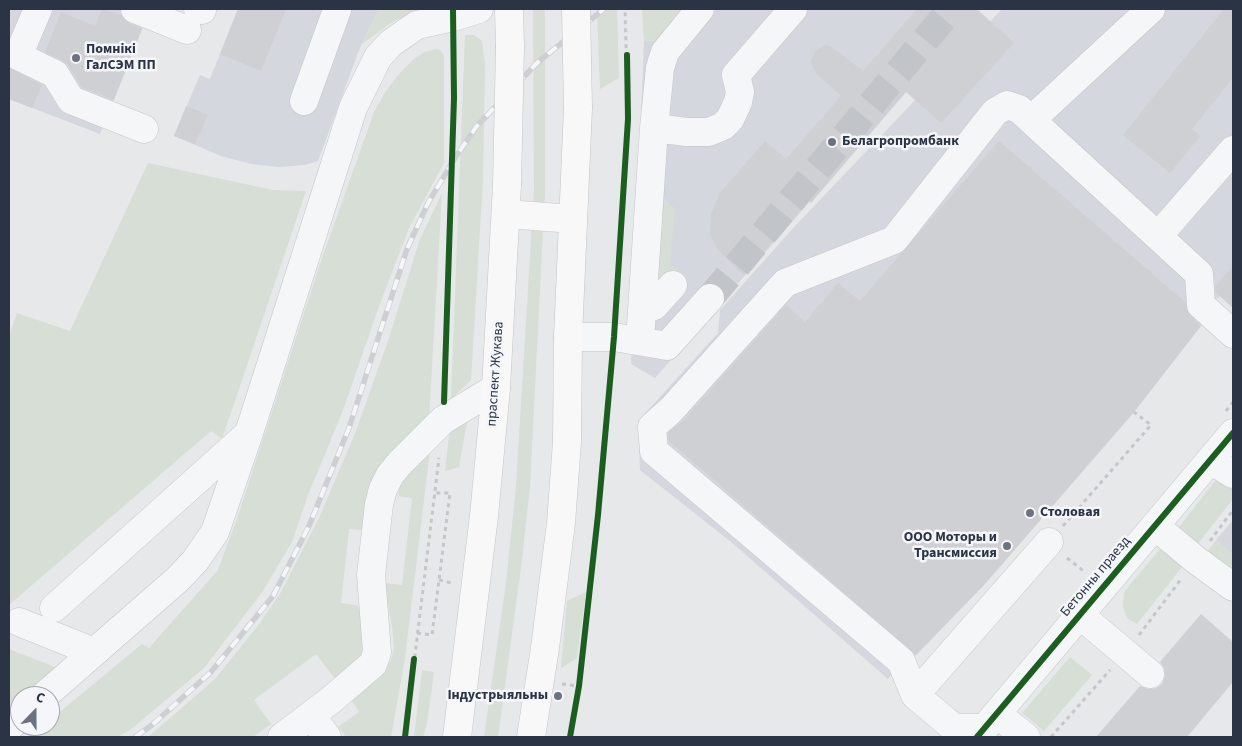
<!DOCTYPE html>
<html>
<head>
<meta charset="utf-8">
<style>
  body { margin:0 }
  #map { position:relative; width:1242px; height:746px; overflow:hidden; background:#e6e8ea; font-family:"Source Sans 3",sans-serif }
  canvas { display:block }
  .frame { position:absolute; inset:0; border:10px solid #2b3445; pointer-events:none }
  .north { position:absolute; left:10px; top:686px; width:50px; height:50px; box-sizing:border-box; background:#f4f6f9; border:1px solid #a4a8b1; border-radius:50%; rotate:22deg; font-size:14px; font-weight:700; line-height:20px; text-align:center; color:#2b3445 }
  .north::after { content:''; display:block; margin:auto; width:18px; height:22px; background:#6c737f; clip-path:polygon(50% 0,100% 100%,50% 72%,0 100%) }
</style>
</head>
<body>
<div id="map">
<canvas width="1242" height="746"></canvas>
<div class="frame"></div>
<div class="north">С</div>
</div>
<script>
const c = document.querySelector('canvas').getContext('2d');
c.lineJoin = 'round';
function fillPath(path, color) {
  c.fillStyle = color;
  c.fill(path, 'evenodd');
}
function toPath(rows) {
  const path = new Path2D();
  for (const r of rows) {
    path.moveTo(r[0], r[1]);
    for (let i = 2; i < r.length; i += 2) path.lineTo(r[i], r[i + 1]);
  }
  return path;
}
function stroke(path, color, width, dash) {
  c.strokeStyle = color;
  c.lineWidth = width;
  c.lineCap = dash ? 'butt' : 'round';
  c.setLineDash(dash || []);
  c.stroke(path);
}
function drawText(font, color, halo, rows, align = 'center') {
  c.font = font + ' "Source Sans 3",sans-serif';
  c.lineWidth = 5;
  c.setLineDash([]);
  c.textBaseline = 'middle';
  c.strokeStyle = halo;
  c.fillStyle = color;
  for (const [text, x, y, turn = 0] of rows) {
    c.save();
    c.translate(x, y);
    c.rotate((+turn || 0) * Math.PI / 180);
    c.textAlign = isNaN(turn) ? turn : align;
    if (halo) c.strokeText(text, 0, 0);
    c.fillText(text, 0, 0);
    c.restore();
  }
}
const built = toPath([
  [9,9,150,9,100,134,9,99],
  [238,9,379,9,361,45,318,161,305,165,279,167,251,164,221,156,174,136,200,75,210,79],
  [689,9,979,9,655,378,631,364,644,41,663,40],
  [1002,9,1233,9,1233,308,1220,297,1201,305,1206,319,1134,412,984,585,916,655,901,661,888,679,731,542,640,470,638,421,718,333,720,310,795,226],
  [1233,520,1233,555,1216,540]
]);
const green = toPath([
  [379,9,419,9,389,24,361,45],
  [533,9,545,9,545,192,530,486,522,560,498,737,484,737,506,583,516,486,534,190],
  [597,9,617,9,619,78,600,89],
  [642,9,689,9,662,40,644,41],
  [465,35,474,35,482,41,485,64,483,179,471,380,451,399],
  [435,49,440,50,444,56,444,163,409,228,378,309,342,413,308,495,292,542,263,591,204,668,130,730,117,737,27,737,42,726,50,726,50,720,142,644,149,648,218,570,237,519,319,267,374,112,386,91,399,74,414,59,425,52],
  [148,163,273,190,306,191,222,439,211,431,9,605,9,336,17,313,70,331],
  [442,193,429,419,363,530,349,529,341,603,360,606,373,646,336,680,316,654,254,700,271,724,253,737,148,737,215,679,260,623,281,592,319,518,356,431,389,338,420,239],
  [660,196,675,208,670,265,683,273,663,285,652,285],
  [468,416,459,467,445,471,450,427],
  [430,450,405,658,391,737,346,737,338,727,359,712,349,697,390,662,392,656,394,649,392,626,384,583,402,585,412,498,399,496,398,489,401,477],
  [1222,472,1233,481,1233,499,1193,550,1176,531],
  [1216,540,1233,555,1233,570,1228,577,1204,556],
  [1165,543,1186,562,1137,624,1127,618,1123,607,1124,592],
  [586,592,577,658,561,668,567,601],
  [9,649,57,668,23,696,20,696,20,698,9,708],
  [1070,657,1092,675,1044,731,1022,713],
  [422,670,434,672,427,723,423,737,414,737]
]);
const building = toPath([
  [102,9,121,15,129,23,142,29,114,100,82,87,68,65,62,60,45,52,61,12,95,26],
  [238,9,286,9,261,71,220,54],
  [917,9,977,9,1014,43,941,123,906,92,811,203,809,201,743,275,717,249,710,233,711,214,720,193,765,141,786,159,841,96,817,74,813,67,811,61,815,51,826,45,832,47,863,71],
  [1224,9,1233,9,1233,78,1192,129,1200,136,1170,173,1123,135],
  [9,68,42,85,32,108,9,99],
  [186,106,208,115,195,144,174,136],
  [999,141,1185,302,1190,316,1201,326,1134,412,984,585,916,655,669,441,668,433,683,421,786,305,805,322,838,283,860,301],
  [1233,266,1233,308,1216,292,1215,287],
  [1201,614,1233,642,1233,682,1187,737,1096,737,1140,686,1148,689,1156,688,1162,684,1165,676,1164,668,1160,662]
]);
const minorTunnel = toPath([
  [710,298,951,9]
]);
const path = toPath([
  [453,41,454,98],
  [620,240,628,119,625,9],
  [444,392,450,247],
  [1226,411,1233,402],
  [1063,526,1151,425,1134,412],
  [1210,541,1233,510],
  [1067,558,1086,573],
  [439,580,452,583],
  [417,633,432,635,439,580,450,493,435,493],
  [1139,635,1182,578],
  [562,684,579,686],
  [405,737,439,458],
  [570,737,579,686,598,515,612,361],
  [1051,737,1110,670]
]);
const minor = toPath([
  [38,9,18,56,55,74,71,100,144,129],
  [135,9,187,30],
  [198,9,202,10],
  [304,101,337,10],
  [1031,120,1151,9],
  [654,128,660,68,665,52,700,9],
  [1158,236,1233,150],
  [642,310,654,306,673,285],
  [568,337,614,337,667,346,710,298],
  [640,341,654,128,687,132,709,132,723,126,730,119,738,102,740,92,736,75,793,9],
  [1210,460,1233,474],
  [1155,526,1196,560,1233,587],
  [54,608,246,436],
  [1080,615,1150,674],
  [19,622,94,652],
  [915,695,1049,542],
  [44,696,178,579,195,561,215,532,249,433,353,108,378,57,391,43,417,25,453,17,479,9],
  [997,714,1026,737],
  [311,715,327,737],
  [9,727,20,717],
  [985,728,954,728,915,695,901,661,654,451,652,427,671,410,785,283,894,240,995,112,1007,105,1019,109,1199,274,1201,305,1233,334],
  [282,737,331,700,373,664,377,652,371,575,379,504,383,489,390,475,399,464,443,420,496,388],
  [977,737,1233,433]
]);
const major = toPath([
  [509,9,510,46],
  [506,214,573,219],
  [457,737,484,516,496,388,507,185],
  [531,737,545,648,561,523,567,442,568,337,578,108]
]);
const rail = toPath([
  [135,737,152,725,211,672,273,596,309,526,349,428,407,249,428,203,455,158,476,127,538,62,604,9]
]);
const pathBridge = toPath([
  [450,247,454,98]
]);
const majorBridge = toPath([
  [576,9,578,108],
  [507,185,510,46]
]);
const cycleway = toPath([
  [444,402,454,98,453,9],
  [405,737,414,659],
  [570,737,579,686,598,515,614,337,628,119,627,55],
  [977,737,1233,433]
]);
const markers = [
  [76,58,5,"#6c737f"],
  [832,142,5,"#6c737f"],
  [1030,513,5,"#6c737f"],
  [1007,546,5,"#6c737f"],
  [558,696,5,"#6c737f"]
];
const poiNames = [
  ["Помнікі",86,50],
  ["ГалСЭМ ПП",86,66],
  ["Белагропромбанк",842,142],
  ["Столовая",1040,513],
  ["ООО Моторы и",997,538,"right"],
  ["Трансмиссия",997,554,"right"],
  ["Індустрыяльны",548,696,"right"]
];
const streetNames = [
  ["праспект Жукава",496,374,-86],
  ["Бетонны праезд",1096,577,-50]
];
fillPath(built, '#d4d7dd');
fillPath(green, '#d6ded6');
fillPath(building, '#ced0d3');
stroke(minorTunnel, '#c1c4c9', 28, [28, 14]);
stroke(minor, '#c4c6c8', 29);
stroke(major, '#c2c5c8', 29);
stroke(path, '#c5c6ca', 3, [4, 4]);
stroke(minor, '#f5f6f7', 28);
stroke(major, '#f8f8f8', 28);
stroke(rail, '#cecfd2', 5.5);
stroke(rail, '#f4f6f9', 4, [11]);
stroke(majorBridge, '#c2c5c8', 29, []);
stroke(pathBridge, '#c5c6ca', 3, [4, 4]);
stroke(majorBridge, '#f8f8f8', 28);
stroke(cycleway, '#1b5e20', 6);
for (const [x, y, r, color] of markers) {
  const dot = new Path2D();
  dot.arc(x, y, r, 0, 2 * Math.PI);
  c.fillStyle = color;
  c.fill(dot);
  stroke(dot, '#f4f6f9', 2);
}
drawText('bold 14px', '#2b3445', '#f4f6f9', poiNames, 'left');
drawText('14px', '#2b3445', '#f4f6f9', streetNames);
</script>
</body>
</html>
